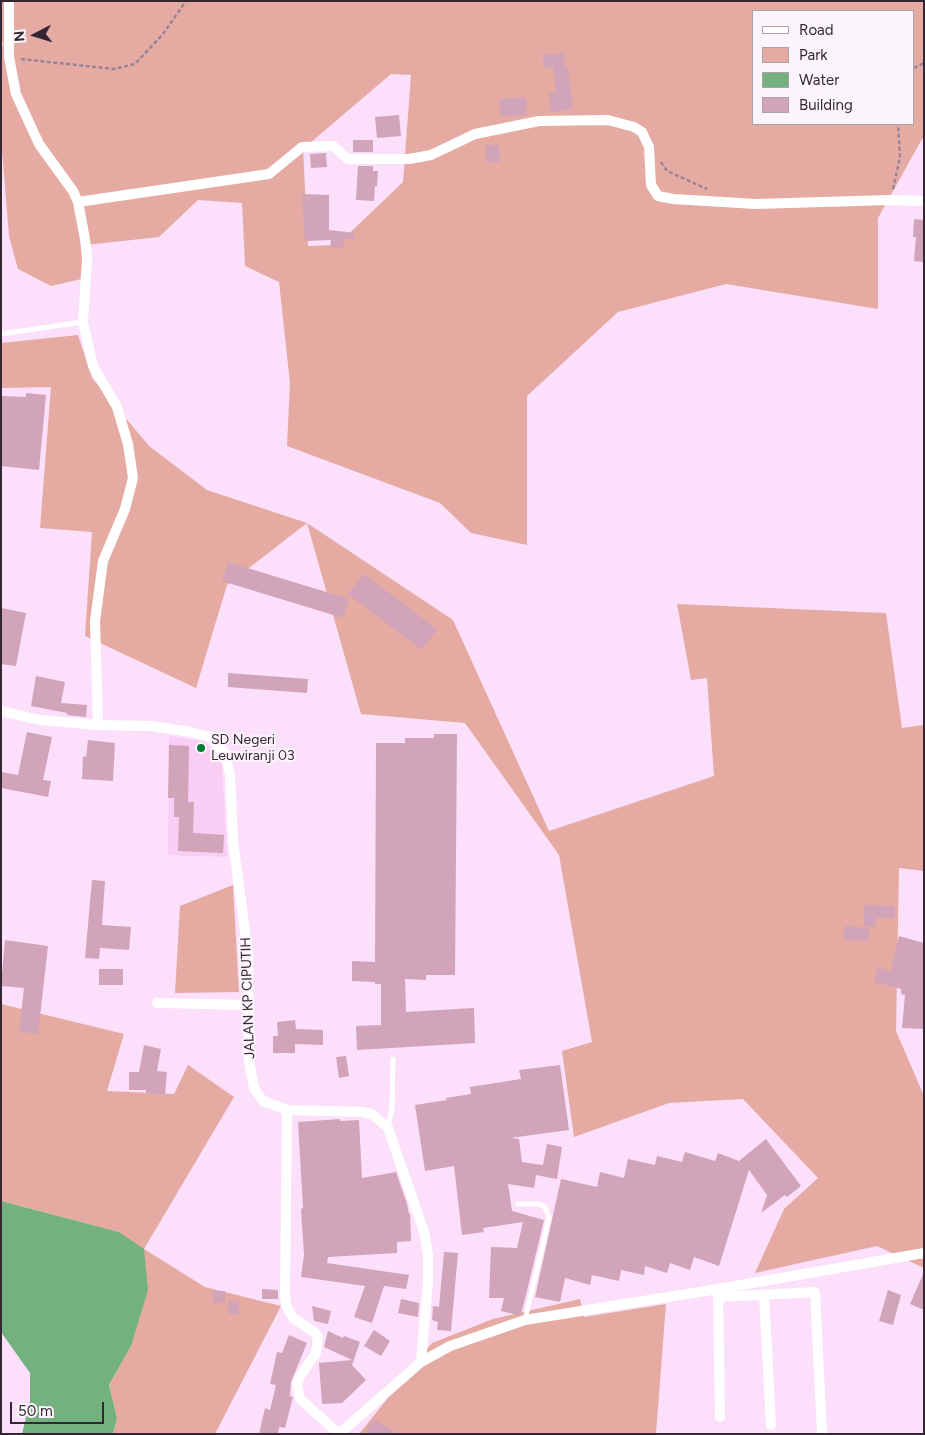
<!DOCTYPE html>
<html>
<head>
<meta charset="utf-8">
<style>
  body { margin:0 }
  #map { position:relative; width:925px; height:1435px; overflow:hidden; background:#fcdffa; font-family:Figtree,sans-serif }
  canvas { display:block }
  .frame { position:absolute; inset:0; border:2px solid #342733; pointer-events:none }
  .legend { position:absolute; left:752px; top:10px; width:162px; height:115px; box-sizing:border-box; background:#fcf4fb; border:1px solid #aca2ab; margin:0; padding:6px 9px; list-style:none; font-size:15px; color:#342733 }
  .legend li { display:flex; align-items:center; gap:10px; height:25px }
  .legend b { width:25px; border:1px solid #aca2ab }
  .north { position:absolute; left:10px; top:10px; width:50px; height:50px; -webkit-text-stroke:4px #fcf4fb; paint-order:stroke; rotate:265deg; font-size:14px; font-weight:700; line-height:20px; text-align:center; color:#342733 }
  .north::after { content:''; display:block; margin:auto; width:18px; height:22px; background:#342733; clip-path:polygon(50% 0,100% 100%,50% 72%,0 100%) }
  .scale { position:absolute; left:10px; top:1402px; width:94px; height:22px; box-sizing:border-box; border:2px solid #342733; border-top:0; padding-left:6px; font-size:15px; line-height:18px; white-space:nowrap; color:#342733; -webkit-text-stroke:4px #fcf4fb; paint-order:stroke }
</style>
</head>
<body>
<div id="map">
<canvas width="925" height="1435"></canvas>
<div class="frame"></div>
<ul class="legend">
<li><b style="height:6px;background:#fff"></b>Road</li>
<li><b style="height:14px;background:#e5aba2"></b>Park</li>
<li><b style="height:14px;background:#73b27e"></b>Water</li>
<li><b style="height:14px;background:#d1a4b9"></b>Building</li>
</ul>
<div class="north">N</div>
<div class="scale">50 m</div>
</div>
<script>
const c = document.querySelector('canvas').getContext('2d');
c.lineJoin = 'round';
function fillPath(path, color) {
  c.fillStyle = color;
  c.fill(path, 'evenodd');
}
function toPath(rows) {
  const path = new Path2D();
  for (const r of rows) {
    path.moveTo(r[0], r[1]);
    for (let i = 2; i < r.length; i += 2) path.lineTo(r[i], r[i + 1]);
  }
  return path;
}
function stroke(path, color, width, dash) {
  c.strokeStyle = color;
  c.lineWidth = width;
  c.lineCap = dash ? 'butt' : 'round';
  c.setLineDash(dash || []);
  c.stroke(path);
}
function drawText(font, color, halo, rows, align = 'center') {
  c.font = font + ' Figtree,sans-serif';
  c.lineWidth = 4;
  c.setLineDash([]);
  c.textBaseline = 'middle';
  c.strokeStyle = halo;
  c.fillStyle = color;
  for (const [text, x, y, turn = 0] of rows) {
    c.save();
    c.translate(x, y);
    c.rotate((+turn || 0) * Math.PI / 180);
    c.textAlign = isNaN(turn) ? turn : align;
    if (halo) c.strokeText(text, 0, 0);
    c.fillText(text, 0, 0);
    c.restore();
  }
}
const built = toPath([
  [169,736,205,742,222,764,227,857,168,855]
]);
const green = toPath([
  [1,1,924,1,924,139,922,139,878,218,878,309,726,284,618,312,527,396,527,545,471,533,440,503,287,446,290,383,279,282,245,266,242,203,198,200,159,237,86,245,86,278,51,286,18,269,9,236,1,138,1,55,3,43,1,42],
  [754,11,914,11,914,124,754,124],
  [391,74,411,75,403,182,337,245,308,246,303,149],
  [78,335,92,378,149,446,207,490,307,523,453,620,549,831,714,776,707,678,691,680,677,604,886,613,902,728,924,725,924,871,899,868,896,1031,924,1096,924,1268,877,1246,755,1273,784,1209,818,1178,743,1099,669,1103,574,1137,562,1051,592,1042,559,855,465,723,361,714,307,523,227,585,196,688,85,636,92,532,40,528,51,387,1,388,1,343],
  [233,885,239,992,175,993,180,906],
  [1,1004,124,1034,107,1091,174,1094,188,1065,234,1097,144,1249,205,1287,281,1306,215,1434,113,1434,117,1418,109,1385,131,1346,119,1232,1,1201],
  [580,1299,584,1317,666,1304,656,1434,359,1434,432,1343,493,1319]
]);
const water = toPath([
  [1,1201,119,1232,144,1249,148,1290,131,1346,109,1385,117,1418,113,1434,22,1434,30,1401,30,1373,1,1332]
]);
const building = toPath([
  [564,53,565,68,568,67,573,109,551,112,549,93,556,92,553,67,544,68,543,55],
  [526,97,527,115,501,117,499,99],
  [399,115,401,136,377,138,375,117],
  [353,140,373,140,373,152,353,152],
  [485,145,499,145,500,162,486,162],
  [326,153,327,167,311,168,310,154],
  [358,166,373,166,373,171,378,171,377,186,375,186,374,201,356,200],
  [302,194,329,195,329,230,355,233,355,239,344,239,343,248,330,247,331,240,305,241],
  [914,219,924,220,924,262,914,261,916,237,913,237],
  [26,393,46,395,39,470,1,466,1,396,26,397],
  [228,562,349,599,343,618,222,581],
  [364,574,437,629,422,650,348,594],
  [1,608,26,613,16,666,1,664],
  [228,673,308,679,307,693,228,687],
  [36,676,65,682,61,703,87,705,86,717,67,715,67,713,31,706],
  [27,732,52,737,43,780,51,781,48,797,1,788,1,772,18,775],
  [434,734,457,734,455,975,426,975,426,980,405,979,406,1012,474,1008,475,1043,357,1050,356,1026,381,1025,381,984,375,984,375,982,352,981,352,961,375,962,376,743,405,743,405,738,434,738],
  [88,740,115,743,113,781,82,779,83,756,86,757],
  [169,745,189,746,188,802,194,802,193,833,224,835,223,853,178,851,179,817,174,817,174,798,168,798],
  [92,880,105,881,102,925,131,927,129,950,100,948,99,959,85,958],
  [864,905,895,906,895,918,876,918,876,927,864,926],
  [844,926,869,928,868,941,844,940],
  [899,936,924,943,924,1029,902,1028,905,995,901,994,901,989,874,982,878,967,891,971],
  [5,940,48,946,38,1034,19,1032,24,988,1,986],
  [99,969,123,969,123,985,99,985],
  [295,1020,296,1029,323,1030,323,1045,295,1044,295,1053,273,1053,273,1036,278,1036,277,1022],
  [144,1045,161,1049,157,1071,167,1072,165,1095,146,1093,146,1090,129,1090,129,1072,139,1072],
  [346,1056,349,1076,339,1078,336,1057],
  [560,1065,569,1130,510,1138,519,1139,522,1162,543,1165,547,1144,562,1147,557,1179,536,1175,534,1188,508,1184,512,1211,544,1220,526,1295,521,1314,518,1315,501,1311,504,1298,489,1298,491,1247,517,1248,523,1222,483,1228,484,1232,462,1235,454,1166,425,1171,415,1105,447,1100,446,1098,471,1094,470,1087,521,1079,519,1070],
  [340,1119,340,1121,359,1120,362,1178,396,1172,407,1204,409,1214,410,1214,411,1241,397,1242,397,1253,328,1257,327,1263,409,1275,406,1289,384,1286,372,1323,354,1317,365,1286,301,1277,304,1255,301,1209,303,1208,298,1122],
  [766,1139,801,1186,787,1197,785,1195,761,1213,767,1195,749,1170,719,1266,694,1257,690,1270,670,1263,667,1273,645,1266,644,1275,621,1270,619,1281,592,1275,590,1285,565,1278,560,1302,535,1297,561,1179,597,1187,600,1172,624,1178,628,1159,655,1165,657,1156,682,1162,685,1152,715,1161,718,1153,739,1161],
  [444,1252,458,1253,451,1331,437,1330,438,1322,432,1320,433,1306,439,1307],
  [924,1272,924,1310,910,1304],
  [262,1289,278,1290,278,1299,262,1299],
  [888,1290,901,1295,893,1325,879,1321],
  [213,1291,225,1291,225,1303,213,1303],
  [401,1299,419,1303,418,1317,398,1313],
  [228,1301,239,1301,239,1314,228,1314],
  [312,1306,331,1311,328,1324,314,1321],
  [374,1330,390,1341,381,1356,364,1346],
  [328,1331,343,1338,344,1336,360,1342,352,1365,366,1380,342,1403,322,1404,319,1363,352,1360,324,1347],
  [289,1335,307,1343,291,1382,290,1396,293,1397,285,1428,279,1427,278,1434,259,1434,265,1408,270,1410,276,1385,270,1384,277,1352,282,1353],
  [373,1419,398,1434,365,1434]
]);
const path = toPath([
  [21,59,114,69,135,64,163,34,186,1],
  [914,68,924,63],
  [661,162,667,171,707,189],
  [893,189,900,157,898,124]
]);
const lane = toPath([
  [1,334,83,322],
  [388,1127,392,1108,393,1059],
  [518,1204,539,1204,545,1207,549,1218,525,1320]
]);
const street = toPath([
  [9,1,9,57,16,94,39,144,73,191,78,202,85,239,87,258,83,322,93,366,117,407,128,444,133,478,125,509,103,561,95,621,98,725],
  [78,202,269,174,302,147,333,146,348,159,409,159,431,155,475,134,539,121,608,120,634,127,642,132,649,147,651,185,658,196,673,199,756,204,890,200,924,201],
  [1,711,40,720,98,725,151,726,191,732,209,737,225,753,230,775,233,841,248,953,249,1061,254,1088,263,1101,287,1110,362,1112,372,1114,388,1128,424,1232,428,1254,428,1282,421,1362],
  [157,1003,249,1005],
  [287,1110,285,1296,286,1305,293,1318,314,1332,318,1337,316,1353,300,1376,297,1384,300,1399,339,1434],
  [718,1290,720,1417],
  [764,1295,771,1425],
  [718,1297,815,1292,822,1434],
  [339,1434,421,1362,450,1346,525,1320,718,1289,924,1253]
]);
const markers = [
  [201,748,5,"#037c33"]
];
const poiNames = [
  ["SD Negeri",211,740],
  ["Leuwiranji 03",211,756]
];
const streetNames = [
  ["JALAN KP CIPUTIH",248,998,-92]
];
fillPath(built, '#f8cef5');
fillPath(green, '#e5aba2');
fillPath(water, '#73b27e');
fillPath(building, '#d1a4b9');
stroke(path, '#998497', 2.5, [4, 2.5]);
stroke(lane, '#fff', 5);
stroke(street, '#fff', 10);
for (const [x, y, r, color] of markers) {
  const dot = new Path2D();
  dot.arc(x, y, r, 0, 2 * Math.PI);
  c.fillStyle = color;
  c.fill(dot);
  stroke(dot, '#fcf4fb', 2);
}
drawText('14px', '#342733', '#fcf4fb', poiNames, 'left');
drawText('14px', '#342733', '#fcf4fb', streetNames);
</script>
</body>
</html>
